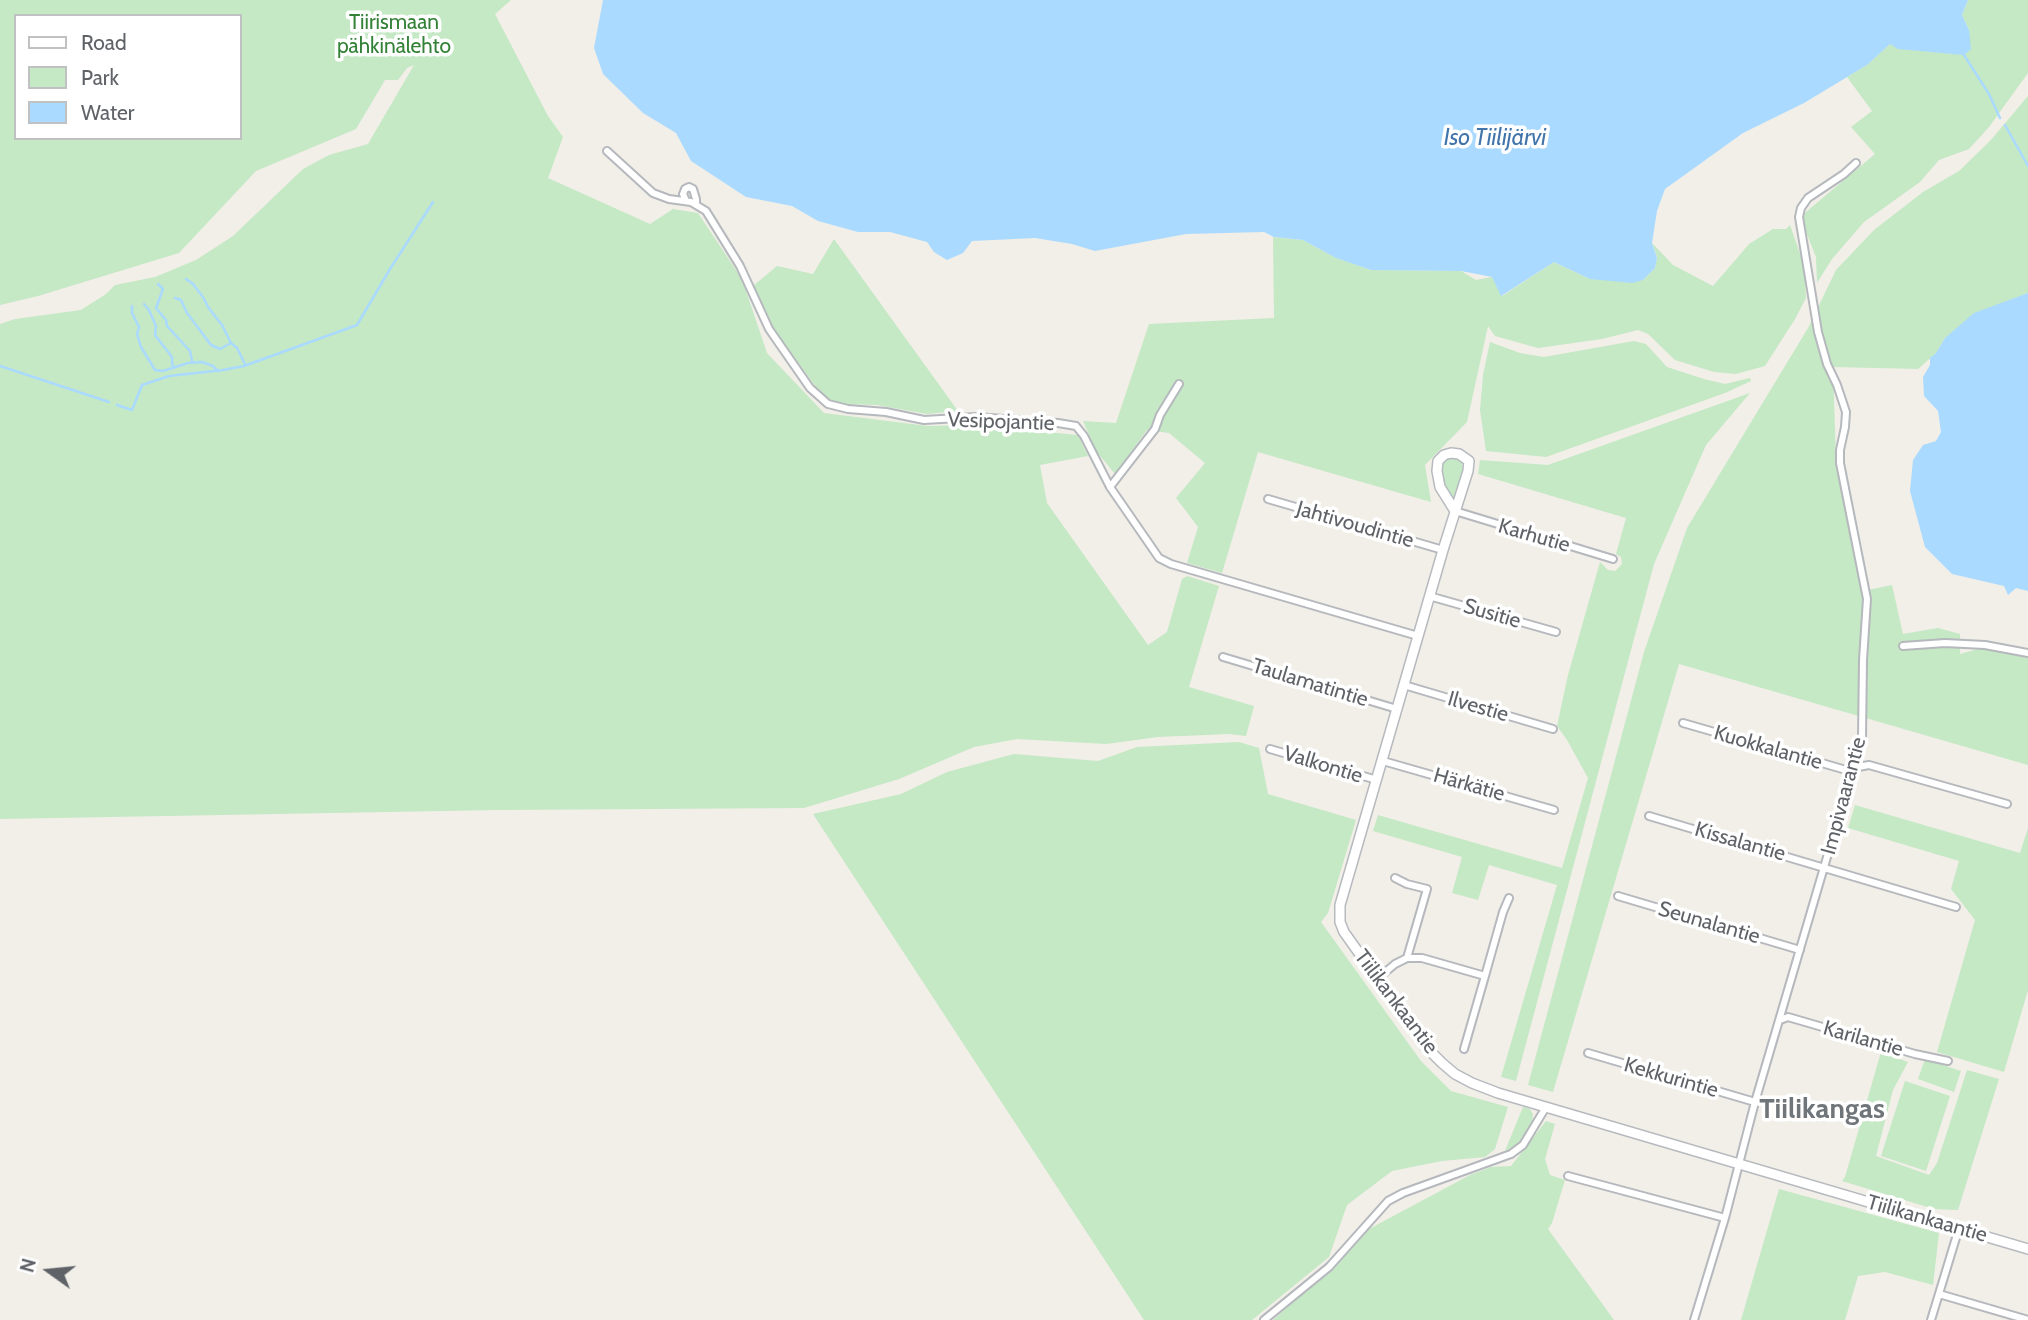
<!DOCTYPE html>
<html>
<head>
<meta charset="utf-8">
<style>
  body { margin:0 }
  #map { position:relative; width:2028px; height:1320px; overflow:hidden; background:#f1efe8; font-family:Cabin,sans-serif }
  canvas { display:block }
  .legend { position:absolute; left:14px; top:14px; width:228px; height:126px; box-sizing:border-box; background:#fff; border:2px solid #bfc1c3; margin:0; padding:9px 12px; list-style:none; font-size:21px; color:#5f6368 }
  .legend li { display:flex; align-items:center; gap:14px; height:35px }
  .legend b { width:35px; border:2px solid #bfc1c3 }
  .north { position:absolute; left:14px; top:1236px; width:70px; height:70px; -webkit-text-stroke:5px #fff; paint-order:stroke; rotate:285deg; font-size:19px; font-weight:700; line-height:28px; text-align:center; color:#5f6368 }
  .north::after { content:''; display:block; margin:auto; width:24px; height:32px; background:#5f6368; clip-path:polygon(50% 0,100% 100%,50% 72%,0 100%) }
</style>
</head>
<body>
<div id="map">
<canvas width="2028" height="1320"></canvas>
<ul class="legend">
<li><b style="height:9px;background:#fff"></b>Road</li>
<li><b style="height:19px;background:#c5e8c5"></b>Park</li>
<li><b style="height:19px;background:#aadaff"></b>Water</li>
</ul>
<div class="north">N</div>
</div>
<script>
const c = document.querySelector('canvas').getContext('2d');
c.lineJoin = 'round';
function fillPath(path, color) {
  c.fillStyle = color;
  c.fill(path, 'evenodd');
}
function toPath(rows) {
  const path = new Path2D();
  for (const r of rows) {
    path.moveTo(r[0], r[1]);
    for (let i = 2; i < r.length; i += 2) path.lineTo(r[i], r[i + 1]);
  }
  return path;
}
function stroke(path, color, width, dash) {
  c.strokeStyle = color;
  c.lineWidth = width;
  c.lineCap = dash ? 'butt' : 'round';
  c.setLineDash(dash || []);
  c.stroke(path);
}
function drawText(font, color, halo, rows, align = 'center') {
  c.font = font + ' Cabin,sans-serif';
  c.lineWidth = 7;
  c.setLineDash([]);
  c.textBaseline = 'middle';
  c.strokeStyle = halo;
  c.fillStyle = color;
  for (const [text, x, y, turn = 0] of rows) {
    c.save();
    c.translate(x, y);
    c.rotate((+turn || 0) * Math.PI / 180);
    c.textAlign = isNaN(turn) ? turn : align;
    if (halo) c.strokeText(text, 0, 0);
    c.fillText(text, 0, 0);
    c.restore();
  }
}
const green = toPath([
  [0,0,511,0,495,14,548,116,563,137,548,178,650,224,673,209,698,213,742,279,767,353,824,413,928,426,971,425,1078,435,1088,456,1040,465,1047,503,1148,645,1167,632,1182,579,1187,576,1219,586,1189,687,1254,706,1246,736,1229,734,1158,737,1106,744,1017,739,974,747,899,779,804,808,498,810,0,819,0,324,15,319,81,310,106,294,115,285,155,277,196,260,233,236,303,169,329,155,368,144,414,65,407,68,398,80,385,80,356,129,256,171,179,253,38,296,0,305],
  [16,16,240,16,240,138,16,138],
  [1968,0,2028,0,2028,73,1989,127,1969,149,1939,160,1920,182,1864,222,1832,259,1817,283,1816,257,1800,217,1875,154,1851,127,1872,111,1847,77,1867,65,1890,44,1969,30,1962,15],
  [2028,96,2028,293,2005,302,1945,338,1936,353,1918,369,1833,367,1836,461,1863,591,1892,585,1903,634,1938,628,1960,634,1960,654,1985,647,2028,656,2028,765,1679,664,1553,1092,1528,1085,1644,652,1687,528,1808,328,1836,270,1874,230,1923,192,1959,171,1990,141],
  [1790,225,1804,265,1806,298,1795,319,1765,366,1736,374,1714,372,1675,360,1648,334,1638,330,1602,339,1538,348,1495,336,1488,326,1467,422,1425,465,1431,502,1258,452,1222,573,1187,563,1198,527,1176,498,1205,463,1169,433,1147,430,1115,474,1096,451,1083,421,1116,423,1149,324,1274,318,1273,237,1303,240,1336,258,1371,270,1461,271,1476,280,1492,277,1502,296,1554,262,1590,279,1643,280,1655,268,1657,257,1652,243,1673,265,1713,286,1749,244,1773,229,1786,229],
  [834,239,958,411,927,414,877,405,842,404,824,398,772,327,753,286,777,266,813,274],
  [1634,341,1646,344,1667,367,1704,379,1725,384,1750,378,1751,381,1725,393,1546,457,1486,451,1480,410,1483,375,1490,342,1520,353,1544,357],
  [1750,393,1706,445,1654,564,1516,1081,1501,1077,1557,885,1489,865,1478,900,1452,893,1462,857,1373,831,1378,815,1562,868,1588,778,1567,740,1557,726,1568,675,1600,562,1608,570,1615,571,1622,564,1621,557,1616,554,1626,518,1478,474,1480,460,1548,465],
  [1450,456,1461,459,1463,467,1460,482,1454,503,1452,503,1440,478,1441,466,1446,458],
  [1239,742,1259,748,1268,794,1356,820,1328,913,1321,922,1421,1061,1451,1091,1508,1107,1495,1149,1485,1157,1442,1161,1392,1171,1347,1205,1329,1257,1252,1320,1144,1320,813,814,901,794,947,772,1014,754,1098,761,1137,747],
  [1855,805,2020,853,2028,828,2028,990,2004,1072,1937,1052,1975,920,1951,889,1959,861,1848,828],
  [1881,1052,1908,1062,1893,1090,1876,1156,1929,1175,1937,1163,1967,1070,1999,1079,1958,1210,1934,1209,1842,1181,1845,1177],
  [1925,1059,1961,1071,1954,1092,1918,1079],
  [1905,1081,1950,1096,1926,1171,1881,1156],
  [1523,1107,1530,1109,1533,1114,1532,1122,1520,1144,1505,1151],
  [1546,1121,1555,1124,1545,1159,1550,1175,1565,1180,1552,1223,1548,1229,1614,1320,1273,1320,1296,1299,1331,1272,1369,1229,1470,1175,1491,1167,1511,1166],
  [1779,1189,1939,1233,1933,1285,1885,1272,1858,1276,1845,1320,1741,1320]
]);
const water = toPath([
  [603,0,1968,0,1962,15,1969,30,1971,49,1964,55,1898,49,1890,44,1867,65,1847,77,1804,103,1743,133,1665,189,1657,211,1652,243,1657,258,1655,268,1643,280,1632,283,1590,279,1554,262,1501,296,1492,277,1461,271,1371,270,1336,258,1303,240,1274,237,1264,232,1186,234,1095,251,1072,244,1035,238,972,241,963,253,947,260,934,252,927,242,890,232,858,232,818,221,792,206,746,197,691,161,676,133,643,113,603,74,594,48],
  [2028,293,2028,591,2016,588,2008,595,2004,586,1952,574,1925,547,1910,491,1913,460,1923,445,1936,441,1941,432,1938,411,1924,396,1923,377,1930,365,1930,358,1936,353,1945,338,1974,313]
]);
const stream = toPath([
  [1964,55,1989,94,2000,118],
  [2005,125,2028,166],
  [186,279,193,284,203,297,208,307,222,325,231,343,237,348,245,364],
  [158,284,163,289,156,308,166,320,167,326,190,351,192,361],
  [175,298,181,300,187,313,211,345,220,349,231,343],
  [144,304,149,310,156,326,155,335,172,357,172,363,174,368],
  [132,306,132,313,139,327,137,334,141,347,155,370,163,371,188,363,202,362,213,366,218,371],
  [0,366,109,402],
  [117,405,132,410,142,385,169,376,223,370,244,366,357,325,390,269,433,202]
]);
const street = toPath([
  [607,151,653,193,669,199,691,202,706,211,740,266,769,329,810,388,828,404,848,409,886,412,924,420,976,417,1058,423,1076,426,1084,436,1110,487,1159,558,1171,564,1418,636],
  [686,201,683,194,685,189,689,187,693,189,696,199,696,204],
  [1110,487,1155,429,1160,415,1179,384],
  [1268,499,1443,550],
  [1455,511,1613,559],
  [1429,596,1556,632],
  [1903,646,1945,643,1985,645,2028,653],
  [1223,657,1397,709],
  [1404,685,1553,729],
  [1683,723,1853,772,1858,767,1869,765,2007,804],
  [1270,749,1377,780],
  [1383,761,1554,810],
  [1649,816,1956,907],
  [1618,896,1800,950],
  [1407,958,1422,958,1485,976,1503,912,1509,898],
  [1377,979,1395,964,1407,958,1427,889,1407,884,1395,878],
  [1780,1020,1788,1017,1915,1054,1948,1061],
  [1464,1049,1485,976],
  [1588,1053,1755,1102],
  [1568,1176,1725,1218],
  [1939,1294,2028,1320],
  [1264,1320,1329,1267,1388,1201,1403,1193,1511,1154,1523,1145,1546,1107],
  [1694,1320,1725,1218,1755,1102,1862,738,1863,660,1867,599,1840,463,1840,450,1845,427,1846,412,1837,385,1827,364,1818,332,1799,217,1801,208,1808,198,1844,174,1856,163],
  [1931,1320,1959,1228]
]);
const secondary = toPath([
  [1455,511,1440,487,1437,471,1438,461,1444,455,1451,453,1459,454,1469,461,1468,471,1443,550,1340,905,1340,922,1344,932,1425,1046,1442,1063,1455,1074,1472,1083,1498,1093,2028,1249]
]);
const parkNames = [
  ["Tiirismaan",394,23],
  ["pähkinälehto",394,47]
];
const streetNames = [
  ["Vesipojantie",1001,422,2],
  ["Jahtivoudintie",1355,525,16],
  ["Karhutie",1534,536,16],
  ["Susitie",1492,614,16],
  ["Taulamatintie",1310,683,17],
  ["Ilvestie",1478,707,16],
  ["Kuokkalantie",1768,748,16],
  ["Valkontie",1323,765,17],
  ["Härkätie",1469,785,16],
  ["Impivaarantie",1844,796,-75],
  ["Kissalantie",1740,842,16],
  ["Seunalantie",1709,923,16],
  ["Tiilikankaantie",1396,1002,53],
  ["Karilantie",1863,1039,16],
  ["Kekkurintie",1671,1078,16],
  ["Tiilikankaantie",1927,1219,16]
];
const waterNames = [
  ["Iso Tiilijärvi",1495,138]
];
const districtNames = [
  ["Tiilikangas",1822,1110]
];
fillPath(green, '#c5e8c5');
fillPath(water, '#aadaff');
stroke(stream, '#aadaff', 2.5);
stroke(street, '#b5b8bc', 10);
stroke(secondary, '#b6babf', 12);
stroke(street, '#fff', 6);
stroke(secondary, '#fff', 9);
drawText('21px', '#348238', '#fff', parkNames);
drawText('21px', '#5f6368', '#fff', streetNames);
drawText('italic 23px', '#4174aa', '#fff', waterNames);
drawText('bold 28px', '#70757a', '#fff', districtNames);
</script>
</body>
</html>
